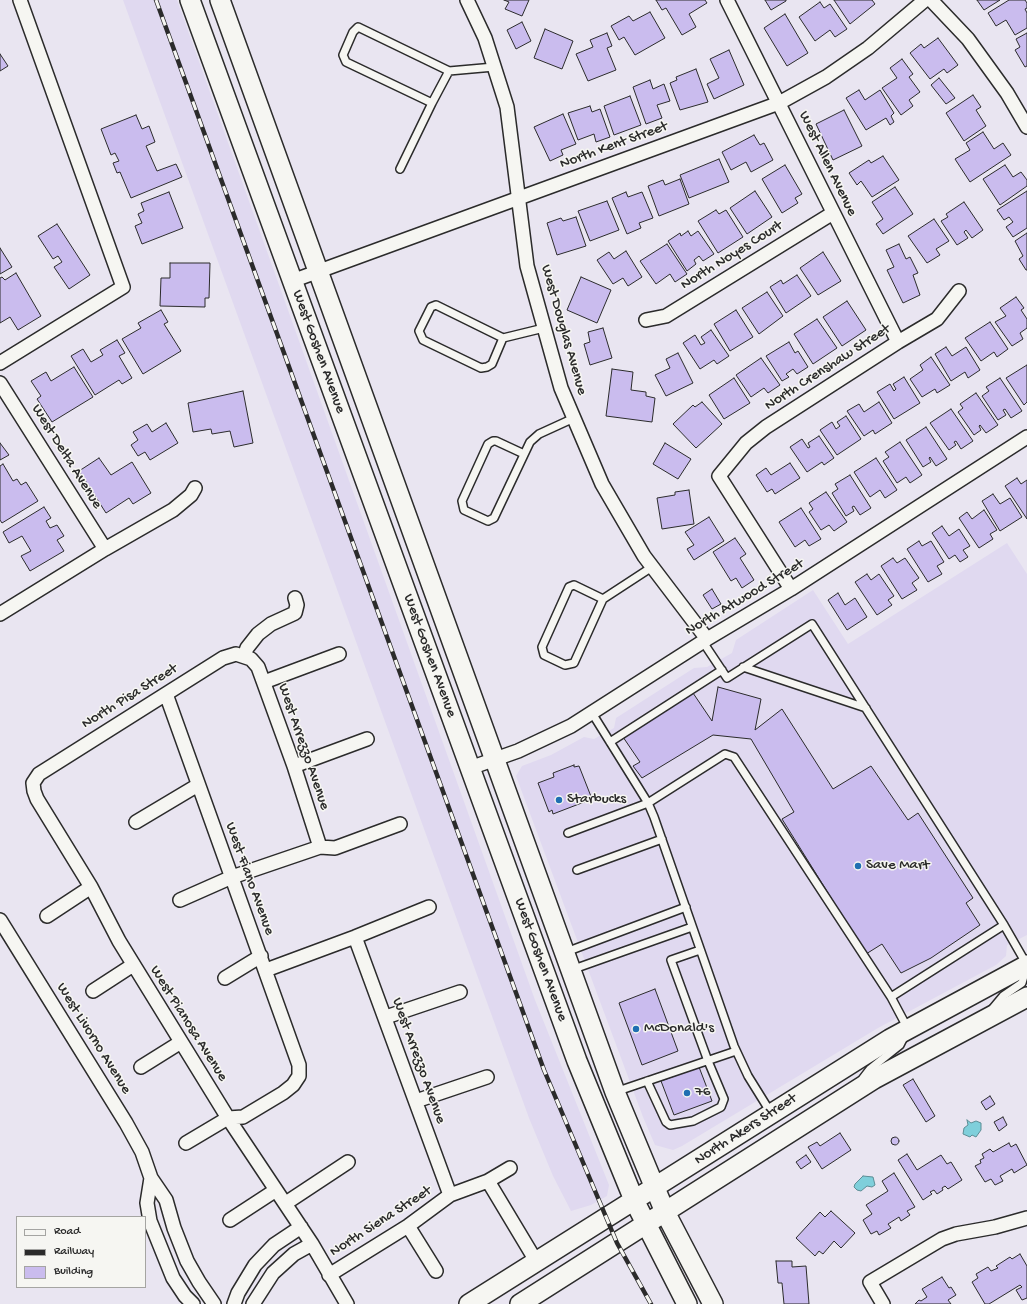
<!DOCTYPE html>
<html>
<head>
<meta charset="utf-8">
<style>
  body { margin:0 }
  #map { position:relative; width:1027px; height:1304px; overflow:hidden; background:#e9e5f1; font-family:"Gochi Hand",sans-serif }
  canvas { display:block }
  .legend { position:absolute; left:16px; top:1216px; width:130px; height:72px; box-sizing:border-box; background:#f6f6f2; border:1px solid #a5a5a2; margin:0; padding:5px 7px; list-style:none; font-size:12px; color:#2b2b2b }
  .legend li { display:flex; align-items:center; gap:8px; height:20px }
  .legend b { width:20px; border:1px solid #a5a5a2 }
</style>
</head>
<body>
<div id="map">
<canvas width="1027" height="1304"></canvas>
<ul class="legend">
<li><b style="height:5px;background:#f6f6f2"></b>Road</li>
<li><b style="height:5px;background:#2b2b2b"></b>Railway</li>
<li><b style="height:11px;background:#cabcee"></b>Building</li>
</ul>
</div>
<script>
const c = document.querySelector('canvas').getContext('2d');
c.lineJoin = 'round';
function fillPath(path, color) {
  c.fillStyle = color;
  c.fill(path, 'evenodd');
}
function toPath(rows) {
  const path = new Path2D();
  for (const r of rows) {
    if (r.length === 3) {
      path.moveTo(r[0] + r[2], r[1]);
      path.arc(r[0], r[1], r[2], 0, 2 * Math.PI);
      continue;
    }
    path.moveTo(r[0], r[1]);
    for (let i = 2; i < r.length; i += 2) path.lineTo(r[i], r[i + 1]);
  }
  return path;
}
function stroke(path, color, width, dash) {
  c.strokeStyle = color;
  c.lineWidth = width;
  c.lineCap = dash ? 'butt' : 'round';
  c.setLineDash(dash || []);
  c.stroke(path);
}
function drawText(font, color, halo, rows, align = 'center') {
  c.font = font + ' "Gochi Hand",sans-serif';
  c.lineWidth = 3;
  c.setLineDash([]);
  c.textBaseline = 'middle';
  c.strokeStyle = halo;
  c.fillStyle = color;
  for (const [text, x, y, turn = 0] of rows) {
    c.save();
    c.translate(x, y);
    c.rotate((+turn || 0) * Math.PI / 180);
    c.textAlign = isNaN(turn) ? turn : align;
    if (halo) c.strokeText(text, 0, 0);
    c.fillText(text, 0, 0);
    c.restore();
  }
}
const built = toPath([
  [123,0,177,0,535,1000,609,1185,607,1196,591,1205,571,1211,553,1176,529,1118],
  [1007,543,1027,574,1027,935,1007,945,1006,956,996,965,878,1028,682,1146,673,1150,655,1145,643,1117,516,776,522,766,551,755,584,737,594,739,614,728,616,718,694,668,707,667,732,653,736,640,813,590,848,644]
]);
const water = toPath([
  [967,1120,971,1123,976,1121,981,1123,981,1130,976,1137,972,1135,970,1137,963,1134,964,1128,968,1125,967,1120],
  [863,1176,873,1177,875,1185,872,1187,867,1186,861,1191,857,1190,854,1187,855,1184,863,1176]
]);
const building = toPath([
  [504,0,529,0,522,16,505,9,509,2,504,0],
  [656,0,705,0,707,3,689,14,696,27,682,35,666,8,662,10,656,0],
  [765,0,786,0,786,1,771,10,765,0],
  [834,0,872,0,875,4,850,24,834,0],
  [977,0,1000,0,984,10,977,0],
  [1009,0,1025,0,1027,3,1027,8,1025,9,1027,13,1027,28,1015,35,1006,20,996,26,988,13,1009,0],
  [820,2,824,8,830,4,847,29,835,37,830,30,815,41,799,17,820,2],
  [650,12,665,38,635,55,624,37,619,40,611,26,629,16,633,21,650,12],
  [785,14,808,53,787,66,764,28,785,14],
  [522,22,531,41,516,49,507,30,522,22],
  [545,29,573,41,562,69,534,58,545,29],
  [607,33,612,46,607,48,616,70,588,81,576,54,593,47,590,40,607,33],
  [1027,33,1027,66,1025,67,1015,50,1020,47,1016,39,1027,33],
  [938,38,958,65,947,73,944,69,930,79,910,53,921,44,924,48,938,38],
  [729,50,744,85,714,99,707,84,719,78,710,59,729,50],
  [0,54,8,66,0,71,0,54],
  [902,59,913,74,909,77,920,92,909,100,913,106,901,115,882,88,897,78,890,68,902,59],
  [696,69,708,102,680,110,670,83,677,80,676,77,696,69],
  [939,78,955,98,946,104,931,85,939,78],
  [650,80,653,89,664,84,670,101,657,105,662,118,646,124,633,87,650,80],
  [859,90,865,100,880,90,894,113,891,116,894,122,890,125,886,118,866,130,846,98,859,90],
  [973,95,981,107,976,110,986,126,964,141,946,113,973,95],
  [630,96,641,125,614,135,604,106,630,96],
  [590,106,592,112,600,109,610,137,596,142,594,134,578,140,568,113,590,106],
  [844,110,862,146,833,160,816,124,844,110],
  [563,114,576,144,561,150,563,155,550,161,534,127,563,114],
  [136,115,142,129,149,126,155,142,146,146,157,171,176,164,182,177,131,198,120,172,117,173,113,163,119,161,115,153,111,155,101,129,136,115],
  [983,132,994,149,1003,143,1011,155,970,182,955,159,970,150,966,143,983,132],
  [754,135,760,145,764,143,773,160,751,172,746,162,731,170,722,152,754,135],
  [883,156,899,180,872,197,861,181,857,185,849,173,869,160,871,163,883,156],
  [719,159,729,182,689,198,680,175,719,159],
  [785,165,802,194,795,198,798,203,782,213,762,179,785,165],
  [1005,165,1013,177,1021,172,1027,180,1027,186,1000,205,983,179,1005,165],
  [680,179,689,204,659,216,648,186,663,180,665,185,680,179],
  [895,187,913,214,883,234,876,224,883,219,872,202,895,187],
  [755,191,772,217,747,234,730,208,755,191],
  [1027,191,1027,228,1013,237,1006,227,1013,222,1009,217,1004,220,997,210,1027,191],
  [169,192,183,228,142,244,135,226,142,223,138,214,144,211,141,203,169,192],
  [626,192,628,197,642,192,653,218,639,223,641,228,627,234,612,198,626,192],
  [607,201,619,230,590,241,578,211,607,201],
  [964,202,983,230,972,238,966,230,964,232,968,238,957,245,941,221,948,217,946,214,964,202],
  [716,210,719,214,726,210,743,237,718,253,698,221,716,210],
  [576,217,586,246,557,255,547,223,561,218,563,221,576,217],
  [934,219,949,241,936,249,940,255,927,263,908,236,934,219],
  [57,224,90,275,69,289,54,267,62,262,58,256,53,259,38,236,57,224],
  [688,231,691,236,698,231,714,254,703,261,699,256,694,260,696,264,687,271,668,241,680,233,681,236,688,231],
  [1027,233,1027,270,1026,270,1019,259,1023,256,1015,241,1027,233],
  [667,244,687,274,675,282,670,274,656,284,640,261,667,244],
  [899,244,906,259,910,257,918,273,913,275,920,295,903,303,887,270,894,267,886,250,899,244],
  [0,248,12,267,0,274,0,248],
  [626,251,642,277,628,286,623,278,613,284,597,260,609,252,614,259,626,251],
  [823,252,841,281,818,295,800,268,823,252],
  [170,263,210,263,209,298,205,298,205,307,160,306,161,278,170,278,170,263],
  [16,273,41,316,18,330,10,317,0,323,0,278,2,277,5,280,16,273],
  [797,275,811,296,786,313,770,287,781,280,783,284,797,275],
  [581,277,611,290,597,323,567,310,581,277],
  [767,292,783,316,759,334,742,308,767,292],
  [1016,297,1024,308,1021,310,1027,319,1027,328,1020,333,1023,339,1012,346,995,322,1006,316,1000,308,1016,297],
  [847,301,866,330,842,346,823,317,847,301],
  [161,310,168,322,164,324,181,351,143,374,122,339,141,328,138,323,161,310],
  [736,310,753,337,730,351,714,324,736,310],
  [817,319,837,348,813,364,794,334,817,319],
  [990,322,1008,349,997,357,994,352,981,361,965,338,990,322],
  [603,328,612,358,590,365,584,344,590,342,588,332,603,328],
  [711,330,729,356,717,364,714,360,700,369,683,343,695,335,701,345,705,343,701,337,711,330],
  [117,340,125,353,119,356,132,378,122,384,119,380,95,395,71,356,83,349,91,362,103,355,100,350,117,340],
  [789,342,795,353,798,351,808,367,797,374,793,369,786,374,789,377,782,381,766,356,789,342],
  [946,347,952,356,966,347,980,370,968,378,965,372,951,381,935,354,946,347],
  [678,353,693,383,666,396,655,375,670,368,666,359,678,353],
  [931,357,950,385,937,393,935,389,922,397,910,379,923,370,920,365,931,357],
  [761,358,780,385,768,393,764,388,751,397,736,375,761,358],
  [1027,365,1027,402,1024,405,1006,378,1027,365],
  [74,367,93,397,52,422,37,399,41,396,31,381,46,372,51,381,74,367],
  [612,369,633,372,631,390,646,392,646,396,655,398,652,422,606,416,612,369],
  [904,377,920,403,894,419,877,392,890,384,894,391,896,389,893,384,904,377],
  [734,378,750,403,724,419,709,395,734,378],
  [1000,378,1022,411,1011,418,1005,409,1003,410,1006,415,998,420,982,396,989,391,986,387,1000,378],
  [243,391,253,443,234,447,230,431,212,434,211,429,193,432,188,403,243,391],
  [976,393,998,425,986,433,980,425,979,426,981,430,974,435,958,412,963,408,960,404,976,393],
  [702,402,722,424,696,448,673,424,693,405,695,407,702,402],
  [879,402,892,423,875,434,873,430,864,436,847,411,859,404,864,412,879,402],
  [951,409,973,441,961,449,956,441,954,442,956,445,949,450,930,423,951,409],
  [846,416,861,439,837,455,820,430,832,422,836,429,840,426,837,422,846,416],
  [166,423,178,443,150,460,145,452,138,456,131,445,138,440,133,432,147,424,152,432,166,423],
  [926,427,947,459,936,466,930,457,929,458,931,462,923,467,906,440,926,427],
  [819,436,834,458,824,465,822,462,807,472,790,447,802,439,808,448,810,447,808,443,819,436],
  [900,442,922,475,910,483,906,477,897,483,883,461,889,457,885,452,900,442],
  [0,443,9,455,0,460,0,443],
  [665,443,691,459,678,479,653,464,665,443],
  [99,458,111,475,132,462,151,493,133,504,129,498,106,513,79,471,99,458],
  [876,458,897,490,885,498,880,490,870,497,854,472,876,458],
  [790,463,800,478,775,494,772,489,767,492,756,475,766,468,771,475,790,463],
  [3,464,13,481,17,479,21,485,26,482,38,501,2,523,0,520,0,466,3,464],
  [850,475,871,508,860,515,854,506,852,507,854,511,846,516,832,493,838,489,835,484,850,475],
  [1017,478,1021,484,1027,480,1027,519,1005,486,1017,478],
  [689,490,694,524,662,529,657,498,675,495,675,492,689,490],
  [826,492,847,522,834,531,829,525,821,530,809,512,813,509,809,503,826,492],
  [993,494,1000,504,1010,498,1022,517,1000,531,982,501,993,494],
  [44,507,51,518,46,521,50,528,57,525,64,536,57,540,64,551,30,571,21,556,31,551,22,536,9,543,3,532,44,507],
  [801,508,821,539,809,546,805,540,795,547,779,522,801,508],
  [984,510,997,530,990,534,993,539,979,548,959,518,967,512,972,519,984,510],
  [709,517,724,541,694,560,687,549,694,545,685,532,709,517],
  [942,526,949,536,959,529,970,546,963,550,968,557,960,562,955,555,949,559,932,533,942,526],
  [735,538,746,554,740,558,754,580,742,588,736,578,731,581,713,552,735,538],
  [919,541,922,546,931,541,944,562,937,566,942,574,928,582,907,549,919,541],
  [893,558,897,563,905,558,919,578,912,583,917,590,902,599,881,566,893,558],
  [867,574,871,580,879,574,894,596,888,600,892,605,877,615,855,582,867,574],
  [712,589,721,604,712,609,703,595,712,589],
  [838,593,845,605,855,598,867,617,847,630,828,600,838,593],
  [718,687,761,699,755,730,782,709,833,789,871,766,908,820,918,813,973,898,966,903,980,925,931,958,901,973,882,944,866,954,782,819,794,812,751,739,713,735,642,778,633,766,640,762,623,737,693,693,712,721,718,687],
  [574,765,574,767,579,766,592,799,553,814,552,810,549,812,538,783,554,777,553,773,574,765],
  [655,989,678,1051,642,1065,619,1003,655,989],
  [699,1067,712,1101,674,1115,661,1081,699,1067],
  [913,1079,935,1116,926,1122,903,1085,913,1079],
  [990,1096,995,1104,986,1110,981,1102,990,1096],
  [1003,1117,1007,1125,999,1131,994,1122,1003,1117],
  [840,1133,851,1150,822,1169,808,1147,817,1142,820,1146,840,1133],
  [895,1141,4],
  [1009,1143,1011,1147,1016,1144,1027,1165,1014,1173,1012,1169,1000,1176,1003,1181,995,1185,991,1179,985,1182,975,1166,981,1163,980,1160,984,1158,982,1154,990,1149,993,1152,1009,1143],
  [907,1154,917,1170,941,1155,947,1164,951,1162,962,1180,948,1189,945,1186,942,1188,943,1190,937,1194,934,1190,930,1192,932,1194,923,1200,898,1160,907,1154],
  [806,1155,811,1162,801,1169,796,1162,806,1155],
  [894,1173,915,1207,907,1211,910,1215,901,1221,899,1217,888,1224,891,1228,879,1235,877,1231,871,1234,863,1220,872,1214,866,1205,888,1191,882,1181,894,1173],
  [831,1211,855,1233,841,1248,834,1241,823,1254,819,1251,815,1256,796,1238,820,1212,825,1217,831,1211],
  [1020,1254,1027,1266,1027,1298,1022,1300,1016,1290,1022,1287,1020,1285,989,1304,985,1304,972,1282,978,1278,976,1274,988,1267,991,1271,998,1268,996,1266,1010,1257,1012,1259,1020,1254],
  [776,1261,792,1261,792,1267,806,1266,809,1304,784,1304,782,1283,778,1283,776,1261],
  [942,1277,949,1288,951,1287,956,1295,948,1300,951,1304,915,1304,919,1300,921,1301,927,1297,922,1289,942,1277]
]);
const service = toPath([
  [449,71,432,103,346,62,343,55,353,32,358,27,449,71,494,67],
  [400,169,432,103],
  [503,338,492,364,487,367,481,368,423,340,419,331,431,307,436,305,503,338,544,328],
  [524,454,496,441,493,441,488,444,462,501,464,510,488,521,494,518,530,442,539,434,574,418],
  [603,599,574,663,565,665,544,655,542,647,569,587,574,585,603,599,652,567],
  [703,642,727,678,812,624,1004,925,1027,965],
  [743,667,866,708],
  [592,713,648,803,654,817,734,1046,748,1076,771,1113],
  [610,742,722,670],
  [568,833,648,803,725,754,734,757,891,997,908,1029,900,1045,870,1069,863,1078],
  [577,870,662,839],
  [566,952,686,907],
  [571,970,692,927],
  [891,997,1004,925],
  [993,1008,1003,996,1022,983,1026,969],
  [647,1081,666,1122,670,1125,693,1121,721,1107,724,1099,708,1061,671,960,700,950],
  [615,1092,736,1051]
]);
const minor = toPath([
  [467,0,485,38,507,107,527,266,561,388,602,484,644,556,707,639],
  [727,0,898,342],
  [931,0,968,39,1007,93,1027,127],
  [292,281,779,103,826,77,868,48,925,0],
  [646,320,666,316,833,213],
  [0,363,123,287,20,0],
  [0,383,105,549],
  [791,589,719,476,746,443,766,427,898,342,937,319,959,291],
  [0,614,105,549,173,510,191,495,195,488],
  [244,656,247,648,258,634,271,624,295,613,297,605,295,598],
  [264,682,339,654],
  [166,694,299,1065,299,1076,293,1085,283,1093,243,1117,228,1118,186,1143],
  [294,766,367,739],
  [470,768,518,751,571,726,707,639,791,589,1027,437],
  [136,822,198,785],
  [320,847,294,766,258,667,251,659,236,654,223,658,39,774,33,783,34,791,37,799,91,887,119,941,228,1118,312,1244,347,1304],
  [180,900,232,877,320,847,335,848,400,824],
  [47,916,91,887],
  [0,920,126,1123,142,1152,151,1178,166,1200,174,1228,187,1261,199,1282,214,1304],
  [355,937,450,1195],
  [266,970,355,937,429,907],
  [225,978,261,956],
  [93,991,133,965],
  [386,1017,460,992],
  [141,1067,181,1042],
  [416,1101,487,1077],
  [151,1178,147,1203,150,1221,173,1278,185,1296,193,1304],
  [488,1181,536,1261],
  [286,1203,348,1162],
  [230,1220,276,1190],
  [408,1226,436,1271],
  [329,1275,408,1226,450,1195,488,1181,510,1168],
  [234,1304,238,1293,255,1265,274,1245,301,1227],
  [253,1304,273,1273,294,1254,312,1244],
  [883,1304,870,1282,942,1239,956,1234,995,1227,1027,1218]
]);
const secondary = toPath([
  [190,0,577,1061,634,1200,687,1304],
  [220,0,615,1092,665,1212,713,1304],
  [469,1304,890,1039,1027,965],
  [520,1304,874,1079,1027,997]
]);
const rail = toPath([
  [156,0,544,1070,617,1243,651,1304]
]);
const markers = [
  [559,800,4,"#1f6fb2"],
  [858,866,4,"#1f6fb2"],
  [636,1029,4,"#1f6fb2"],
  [687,1093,4,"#1f6fb2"]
];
const streetNames = [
  ["North Kent Street",614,146,-20],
  ["West Allen Avenue",827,164,64],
  ["North Noyes Court",732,256,-32],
  ["West Douglas Avenue",563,330,74],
  ["West Goshen Avenue",318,352,70],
  ["North Crenshaw Street",828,368,-33],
  ["West Delta Avenue",66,457,58],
  ["North Atwood Street",745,598,-31],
  ["West Goshen Avenue",429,656,70],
  ["North Pisa Street",130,697,-32],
  ["West Arrezzo Avenue",303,747,71],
  ["West Fiano Avenue",249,879,70],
  ["West Goshen Avenue",540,960,70],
  ["West Pianosa Avenue",188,1024,58],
  ["West Livorno Avenue",93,1039,58],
  ["West Arrezzo Avenue",418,1061,70],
  ["North Akers Street",746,1130,-33],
  ["North Siena Street",381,1222,-33]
];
const poiNames = [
  ["Starbucks",567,800],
  ["Save Mart",866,866],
  ["McDonald's",644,1029],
  ["76",695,1093]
];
fillPath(built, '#e0d9f0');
fillPath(water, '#7fcfdb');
stroke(water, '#5d8d95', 1);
fillPath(building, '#cabcee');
stroke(building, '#2b2b2b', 1);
stroke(service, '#2b2b2b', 10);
stroke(minor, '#2b2b2b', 16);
stroke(secondary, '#2b2b2b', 22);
stroke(service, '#f6f6f2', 7);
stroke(minor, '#f6f6f2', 13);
stroke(secondary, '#f6f6f2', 19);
stroke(rail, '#2b2b2b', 4.5);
stroke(rail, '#f6f6f2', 3, [9]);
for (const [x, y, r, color] of markers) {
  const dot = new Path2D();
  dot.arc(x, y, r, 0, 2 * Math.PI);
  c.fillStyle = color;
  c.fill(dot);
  stroke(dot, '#f6f6f2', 1.5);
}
drawText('15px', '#2b2b2b', '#f6f6f2', streetNames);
drawText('15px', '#2b2b2b', '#f6f6f2', poiNames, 'left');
</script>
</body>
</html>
